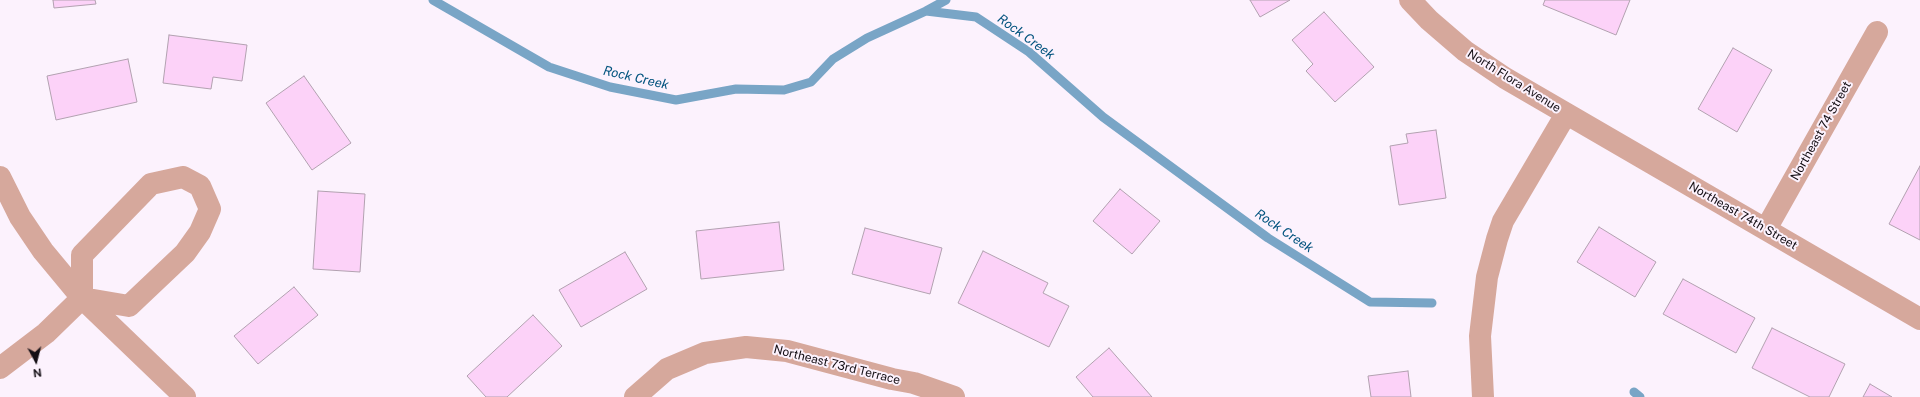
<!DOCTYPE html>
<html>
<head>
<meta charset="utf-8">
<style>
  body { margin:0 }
  #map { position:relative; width:1920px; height:397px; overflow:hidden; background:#fcf2fd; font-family:"Public Sans",sans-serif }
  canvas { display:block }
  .north { position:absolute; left:16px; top:341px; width:40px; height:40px; -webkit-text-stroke:3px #fcf2fd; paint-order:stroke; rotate:173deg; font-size:11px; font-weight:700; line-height:16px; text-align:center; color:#130e14 }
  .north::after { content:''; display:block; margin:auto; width:14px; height:18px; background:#130e14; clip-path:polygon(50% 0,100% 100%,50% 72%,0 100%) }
</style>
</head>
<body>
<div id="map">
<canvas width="1920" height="397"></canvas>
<div class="north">N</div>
</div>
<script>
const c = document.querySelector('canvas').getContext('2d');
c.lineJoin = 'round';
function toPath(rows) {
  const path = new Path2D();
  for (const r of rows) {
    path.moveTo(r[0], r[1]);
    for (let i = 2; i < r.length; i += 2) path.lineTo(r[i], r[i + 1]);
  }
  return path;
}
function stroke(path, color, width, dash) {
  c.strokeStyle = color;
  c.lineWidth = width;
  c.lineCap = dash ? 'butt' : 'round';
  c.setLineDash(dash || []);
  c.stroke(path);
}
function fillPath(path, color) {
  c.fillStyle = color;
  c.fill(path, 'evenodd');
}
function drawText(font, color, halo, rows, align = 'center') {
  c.font = font + ' "Public Sans",sans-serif';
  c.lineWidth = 4;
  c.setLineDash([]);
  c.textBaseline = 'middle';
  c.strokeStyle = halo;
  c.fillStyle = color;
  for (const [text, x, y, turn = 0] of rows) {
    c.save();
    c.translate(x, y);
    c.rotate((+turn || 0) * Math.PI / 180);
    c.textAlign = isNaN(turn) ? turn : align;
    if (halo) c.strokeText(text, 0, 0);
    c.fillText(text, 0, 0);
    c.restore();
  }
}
const stream = toPath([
  [433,0,549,67,610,87,676,100,736,89,784,90,811,82,833,59,867,38,926,11,976,17,1029,52,1103,117,1268,238,1370,302,1432,303],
  [926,11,946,0],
  [1634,392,1640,397]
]);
const building = toPath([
  [53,0,95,0,96,4,54,8,53,0],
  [1250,0,1290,0,1260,17,1250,0],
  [1545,0,1630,0,1616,35,1543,5,1545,0],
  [1324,12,1374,67,1335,102,1306,71,1313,64,1292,40,1324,12],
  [169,35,247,45,242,81,213,77,211,89,163,83,169,35],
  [1733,48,1772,70,1737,132,1698,109,1733,48],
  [128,59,137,102,56,120,47,76,128,59],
  [304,76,351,143,312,170,266,103,304,76],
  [1436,130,1446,198,1399,205,1390,146,1408,143,1406,134,1436,130],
  [1920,166,1920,240,1889,224,1920,166],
  [1120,189,1160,221,1132,254,1093,221,1120,189],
  [318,191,365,194,360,272,313,269,318,191],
  [779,222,784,270,701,279,696,231,779,222],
  [1599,227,1656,262,1635,297,1577,262,1599,227],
  [865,228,942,248,930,294,852,274,865,228],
  [983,251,1048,283,1043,293,1069,306,1049,347,958,303,983,251],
  [625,252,647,289,581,327,559,290,625,252],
  [1683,279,1755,318,1736,353,1663,314,1683,279],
  [294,287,318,315,258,364,234,336,294,287],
  [533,315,562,346,507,397,486,397,467,376,533,315],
  [1772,328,1845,364,1829,397,1810,397,1752,368,1772,328],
  [1109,348,1152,397,1093,397,1076,377,1109,348],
  [1408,371,1411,397,1371,397,1368,376,1408,371],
  [1870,384,1892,397,1863,397,1870,384]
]);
const street = toPath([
  [1410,0,1429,20,1465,51,1505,78,1920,319],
  [0,177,20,217,43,251,82,298,185,397],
  [183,177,200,186,210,209,200,232,185,253,129,306,82,298,82,255,151,184,183,177],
  [1766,229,1877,32],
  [0,368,46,333,82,298],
  [635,397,667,369,705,353,746,347,787,351,892,379,914,383,954,397],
  [1483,397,1480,336,1487,277,1497,239,1503,221,1566,114]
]);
const streetNames = [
  ["North Flora Avenue",1514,81,32],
  ["Northeast 74 Street",1821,131,-61],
  ["Northeast 74th Street",1743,216,30],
  ["Northeast 73rd Terrace",837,365,14]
];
const waterNames = [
  ["Rock Creek",1026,37,36],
  ["Rock Creek",636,78,13],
  ["Rock Creek",1284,231,34]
];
stroke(stream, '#79a5c6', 9);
fillPath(building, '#fcd2f8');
stroke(building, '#b2a1b0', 1);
stroke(street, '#d6a89c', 22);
drawText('12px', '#130e14', '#fcf2fd', streetNames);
drawText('italic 13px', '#02537e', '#fcf2fd', waterNames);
</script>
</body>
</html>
